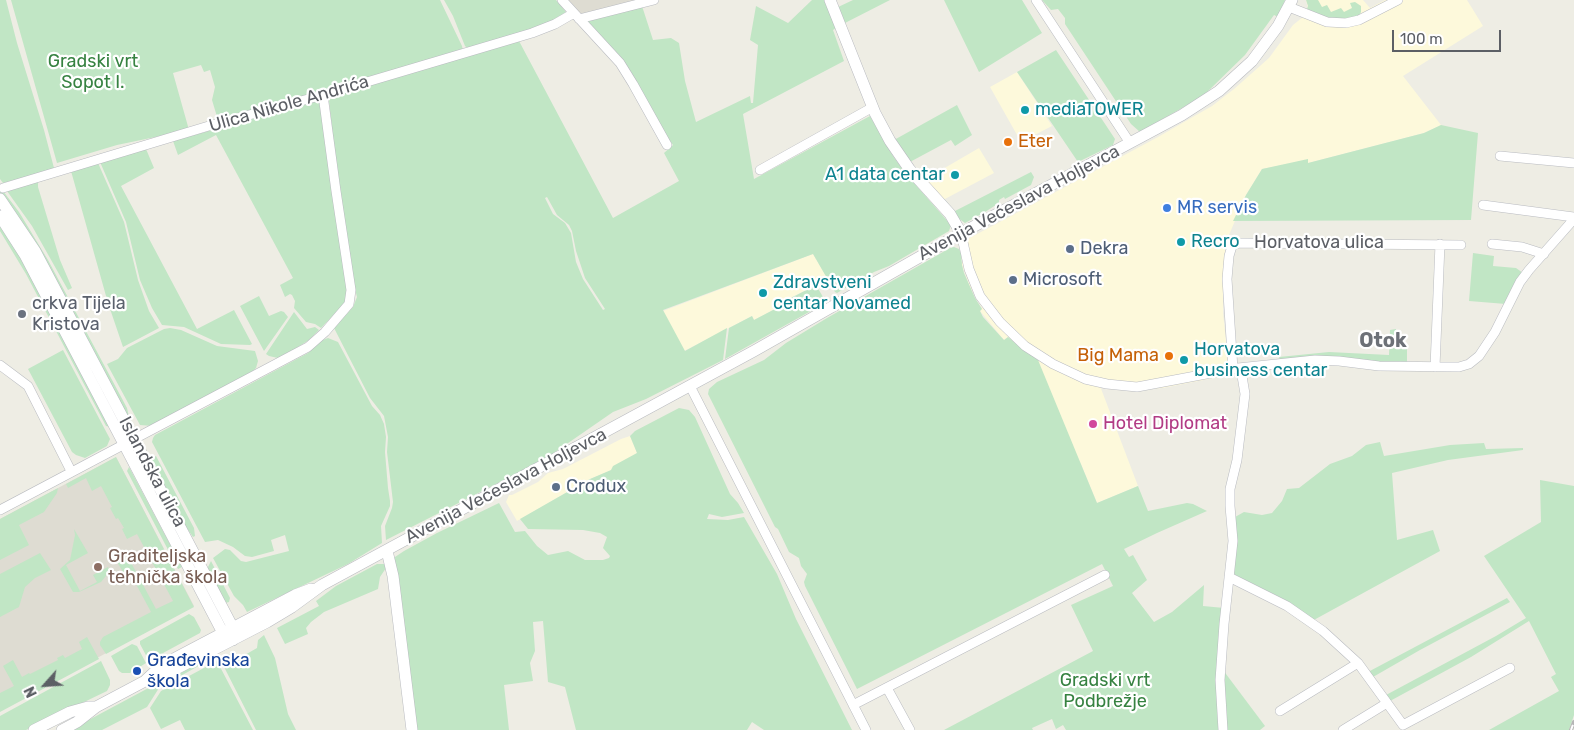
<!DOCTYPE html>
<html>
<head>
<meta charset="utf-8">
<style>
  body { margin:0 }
  #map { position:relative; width:1574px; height:730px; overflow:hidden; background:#eeede4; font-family:Rubik,sans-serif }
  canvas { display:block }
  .north { position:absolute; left:20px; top:660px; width:50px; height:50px; -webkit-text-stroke:4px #fff; paint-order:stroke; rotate:244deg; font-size:14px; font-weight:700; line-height:20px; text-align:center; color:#5c5f65 }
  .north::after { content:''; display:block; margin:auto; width:18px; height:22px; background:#5c5f65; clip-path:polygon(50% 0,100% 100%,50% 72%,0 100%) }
  .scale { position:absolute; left:1392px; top:30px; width:109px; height:22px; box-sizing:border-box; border:2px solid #5c5f65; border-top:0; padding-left:6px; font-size:15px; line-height:18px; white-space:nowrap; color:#5c5f65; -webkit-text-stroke:4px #fff; paint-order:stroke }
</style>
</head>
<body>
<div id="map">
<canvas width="1574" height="730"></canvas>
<div class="north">N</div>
<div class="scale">100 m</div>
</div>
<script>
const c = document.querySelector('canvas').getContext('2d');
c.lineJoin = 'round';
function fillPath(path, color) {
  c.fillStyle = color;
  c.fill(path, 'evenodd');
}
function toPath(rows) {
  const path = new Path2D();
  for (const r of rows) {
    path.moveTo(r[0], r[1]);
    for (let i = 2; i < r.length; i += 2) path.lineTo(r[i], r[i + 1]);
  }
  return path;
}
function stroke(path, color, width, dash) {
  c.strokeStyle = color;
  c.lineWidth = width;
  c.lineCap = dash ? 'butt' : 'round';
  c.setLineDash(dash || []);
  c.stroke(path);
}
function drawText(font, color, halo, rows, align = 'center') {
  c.font = font + ' Rubik,sans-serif';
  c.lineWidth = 4.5;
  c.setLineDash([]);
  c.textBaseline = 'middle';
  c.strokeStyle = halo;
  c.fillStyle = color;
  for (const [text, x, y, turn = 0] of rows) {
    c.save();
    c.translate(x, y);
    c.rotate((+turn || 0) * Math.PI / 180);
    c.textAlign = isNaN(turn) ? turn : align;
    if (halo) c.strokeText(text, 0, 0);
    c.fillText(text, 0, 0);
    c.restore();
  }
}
const commercial = toPath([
  [1306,0,1363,0,1370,8,1385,0,1467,0,1483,26,1403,76,1441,125,1424,133,1308,163,1308,160,1262,169,1246,195,1226,242,1223,271,1223,313,1230,378,1224,376,1163,388,1132,390,1100,386,1138,486,1097,503,1081,464,1017,345,1008,337,1004,340,980,311,982,308,970,287,962,265,961,253,966,240,1158,137,1212,106,1234,89,1269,58,1293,25,1303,17,1308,8],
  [1017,72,1052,126,1021,142,990,87],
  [979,148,994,173,943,200,924,180],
  [813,254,828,279,792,297,792,300,754,320,752,316,684,351,663,311],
  [630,436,637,453,612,470,590,479,517,521,506,502,509,495,512,495,538,482,548,473,563,469,621,439]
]);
const education = toPath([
  [566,0,643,0,581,16],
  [116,457,194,606,0,710,0,519]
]);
const green = toPath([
  [0,0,6,0,17,43,44,130,54,168,52,171,3,183,0,179],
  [11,0,440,0,462,46,463,51,218,120,212,100,215,87,210,70,204,72,201,65,173,73,189,130,117,145,57,163],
  [444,0,556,0,566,12,535,31,469,49,465,46,453,16],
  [812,0,824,0,836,28,833,30,844,61,743,114,754,179,870,116,893,156,906,174,951,225,949,231,889,266,874,272,837,293,835,292,813,254,663,310,685,351,727,328,723,360,646,399,613,412,545,459,386,540,385,526,392,508,393,502,387,452,388,437,384,416,370,398,334,328,353,307,357,297,350,268,339,191,329,101,331,97,519,41,613,218,679,181,664,153,673,145,663,132,631,72,619,55,586,20,642,6,653,40,671,38,679,43,685,81,696,122,750,96,751,103,753,103,758,45,750,40,756,6,788,23],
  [547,197,557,215,569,225,572,231,576,251,585,278,605,309,603,310,583,279,576,262,571,233,565,223,553,214,545,198],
  [853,0,890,0,843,24,836,8],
  [944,0,1022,0,1042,33,979,72],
  [1042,0,1285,0,1278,17,1274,15,1245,55,1203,96,1140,132,1131,124,1065,24,1065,18,1058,9,1051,10],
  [1306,0,1318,0,1322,7,1327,5,1331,12,1341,8,1344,12,1352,8,1350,3,1355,2,1361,6,1361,12,1359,16,1351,19,1338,20,1317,15,1307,9,1308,6],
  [1056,50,1115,139,1113,145,1078,162,1017,72],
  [319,100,323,107,341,252,348,285,345,303,321,328,315,324,306,322,294,308,295,301,292,295,290,294,285,297,280,285,293,278,216,135,178,155,173,141],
  [957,105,972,135,955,146,951,140,908,163,894,140],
  [1441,125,1478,133,1471,220,1233,221,1246,195,1262,169,1308,159,1308,163,1424,133],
  [146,149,154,168,121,186,197,329,234,310,252,344,250,345,221,344,184,327,162,325,152,308,140,280,126,222,100,162],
  [98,163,124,222,138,280,149,311,159,328,123,347,108,303,71,171],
  [1031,172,1034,177,1031,185,1005,199,1004,197,999,200,999,203,985,212,965,223,958,218,943,200,944,199,955,211],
  [38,180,38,187,60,260,72,288,68,290,32,226,7,191,7,189],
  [0,187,19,212,48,260,127,408,129,417,127,417,0,194],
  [0,223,21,256,110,427,106,426,26,274,0,231],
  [954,247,959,249,961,253,962,265,964,273,975,298,982,309,980,311,983,317,1004,340,1008,337,1038,360,1097,503,1138,486,1148,511,1187,503,1193,504,1207,511,1157,533,1124,549,1129,557,1133,555,1147,580,1132,593,1154,622,1172,612,1204,585,1203,606,1224,608,1221,730,1066,730,1063,725,1056,729,1052,719,1032,728,1033,730,944,730,1093,651,1071,605,1113,586,1102,564,857,689,805,586,804,582,807,574,801,566,799,558,789,552,778,529,775,527,708,394,709,389,717,382,764,360,786,343,827,318,950,248],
  [1473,253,1494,256,1493,266,1516,268,1523,273,1506,304,1469,301],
  [816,285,823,297,822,302,818,307,725,359,729,328,752,316,754,320,792,300,791,298],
  [259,296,269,316,281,311,284,312,288,317,264,351,240,306],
  [294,312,307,329,315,327,319,330,309,340,293,350,278,358,269,356,266,354],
  [170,328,181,330,217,346,255,351,258,361,256,368,253,371,153,426,140,425,107,364,118,359,127,348,164,329],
  [1396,329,1396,347,1407,347,1407,365,1280,360,1279,357,1329,352,1389,355,1390,330],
  [328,338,338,342,372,406,380,415,384,424,386,437,385,452,388,488,390,501,390,506,381,526,382,543,348,564,247,612,243,605,234,596,213,558,225,549,230,550,241,561,246,562,289,551,285,535,271,540,274,551,252,557,245,556,233,547,218,540,205,542,152,442,153,438,155,435,308,353,320,341],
  [63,350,110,439,107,446,85,458,76,455,72,452,28,369],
  [679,408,689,410,695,417,730,494,738,503,744,513,722,517,709,514,707,519,728,520,744,517,777,574,796,619,852,730,764,730,752,722,747,730,576,730,565,687,548,682,543,621,533,622,535,651,530,663,533,681,504,685,509,730,415,730,392,559,404,551,437,533,499,503,515,532,525,531,537,546,548,555,568,551,585,560,603,560,609,558,610,556,603,548,607,537,600,533,583,530,528,529,520,519,590,479,611,470,613,466,637,453,630,436,635,431],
  [1380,442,1384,456,1450,445,1484,443,1486,449,1523,448,1523,450,1448,460,1392,473,1397,540,1433,530,1440,551,1312,621,1236,578,1234,573,1235,517,1244,512,1262,515,1272,513,1282,501,1287,489,1299,488,1330,464,1352,456,1366,445],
  [156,456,194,528,195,536,193,537,186,527,149,460],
  [116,457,194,607,106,654,100,645,100,642,103,637,151,612,130,573,125,575,117,562,128,557,156,609,173,601,137,534,127,539,122,529,124,528,118,518,116,519,110,508,112,507,101,486,92,491,86,478,68,488,66,484],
  [129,467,182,567,178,569,127,471],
  [1540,480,1574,486,1574,715,1569,730,1489,730,1559,691,1551,677,1556,674,1529,621,1471,657,1390,701,1386,695,1496,636,1526,618,1484,556,1541,522],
  [58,488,57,493,44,512,19,525,29,545,0,560,0,519],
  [74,529,88,553,66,565,80,591,97,582,93,575,108,567,110,571,101,582,79,592,73,592,60,569,70,560,75,535],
  [40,553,51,570,35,578,25,587,19,607,0,617,0,574],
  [211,561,230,598,229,602,225,603,207,569],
  [377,564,385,564,386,568,380,577,378,589,324,612,311,622,306,628,308,634,285,644,277,628,319,606,316,601,336,586],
  [1507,598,1510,602,1420,650,1373,677,1368,672],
  [189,614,194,617,201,630,200,633,152,659,148,659,140,644,140,641],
  [264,635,275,658,288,714,296,730,256,730,220,659,229,654,236,660,257,648,258,640],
  [87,637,99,659,0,712,0,693,14,686,3,666,13,660,22,677,29,673,30,674,58,660,57,658,63,655,65,658,82,649,79,642],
  [132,644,137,646,146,663,130,673,122,673,119,671,111,656],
  [212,654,214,656,211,659,159,688,147,707,102,730,70,730],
  [101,661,110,680,110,685,107,691,26,730,0,730,0,716],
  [217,661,253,730,185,730,180,720,161,729,150,708,161,691],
  [1223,670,1265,726,1260,730,1226,730]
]);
const minor = toPath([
  [562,0,620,63,633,84,667,145],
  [1036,0,1130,143],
  [1289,7,1327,22,1346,23,1359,20,1398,0],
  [579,19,654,0],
  [1500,156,1574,163],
  [760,170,873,107],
  [3,188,212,125,323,95,532,33,555,24,574,13],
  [1483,205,1574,217],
  [961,233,969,269,980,296,1000,322,1025,346,1053,364,1085,379,1107,384,1137,387,1238,368,1315,360,1339,361,1379,366,1459,367,1469,364,1479,356,1495,332,1520,282,1529,270,1574,219],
  [1492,244,1522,247,1544,254],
  [0,365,28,386,71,471],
  [1435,367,1440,244],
  [1233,369,1227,279,1229,256,1232,246,1238,243,1461,245],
  [690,386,866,730],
  [0,510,308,347,325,332,349,304,351,290,336,191,323,95],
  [1229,577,1287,606,1323,631,1358,663,1403,725,1510,668],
  [887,688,910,730],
  [853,705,1105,575],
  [1280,711,1358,663],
  [1223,730,1220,680,1224,624,1233,541,1230,506,1230,489,1237,460,1245,394,1242,376,1238,368],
  [1343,730,1387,703]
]);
const tertiary = toPath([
  [830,0,875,113,890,141,910,170,950,214,961,233],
  [0,199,35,251,125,422,233,628,234,635,233,640],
  [0,216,25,255,223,633,228,638,233,640],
  [387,551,393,576,412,730],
  [146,680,162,665,295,595,311,589],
  [34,730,70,712,88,707,96,707],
  [62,730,77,722,96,707,145,681,166,674,267,622,292,607,322,585,754,351,969,229,1182,115,1219,91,1252,61,1278,26,1292,0]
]);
const rail = toPath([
  [1571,730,1574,722]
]);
const markers = [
  [1025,110,5,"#0f9aa8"],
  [1008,142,5,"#e8710a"],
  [955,175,5,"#0f9aa8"],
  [1167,208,5,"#3f7fe0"],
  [1181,242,5,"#0f9aa8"],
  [1070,249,5,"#5c6f8a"],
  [1013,280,5,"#5c6f8a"],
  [763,293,5,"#0f9aa8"],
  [22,314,5,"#6b7280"],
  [1169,356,5,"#e8710a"],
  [1184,360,5,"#0f9aa8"],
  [1093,424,5,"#d1479c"],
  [556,487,5,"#5c6f8a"],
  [98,567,5,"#8d6e63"],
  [137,671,5,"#1a4fb4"]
];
const parkNames = [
  ["Gradski vrt",93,62],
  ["Sopot I.",93,83],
  ["Gradski vrt",1105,681],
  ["Podbrežje",1105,702]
];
const streetNames = [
  ["Ulica Nikole Andrića",289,104,-16],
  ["Avenija Većeslava Holjevca",1019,203,-28],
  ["Horvatova ulica",1319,243],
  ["Islandska ulica",152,472,62],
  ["Avenija Većeslava Holjevca",506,486,-28]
];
const cultureNames = [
  ["mediaTOWER",1035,110],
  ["A1 data centar",945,175,"right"],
  ["Recro",1191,242],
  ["Zdravstveni",773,283],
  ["centar Novamed",773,304],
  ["Horvatova",1194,350],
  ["business centar",1194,371]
];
const foodNames = [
  ["Eter",1018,142],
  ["Big Mama",1159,356,"right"]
];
const shopNames = [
  ["MR servis",1177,208]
];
const serviceNames = [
  ["Dekra",1080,249],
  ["Microsoft",1023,280],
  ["Crodux",566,487]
];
const worshipNames = [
  ["crkva Tijela",32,304],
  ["Kristova",32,325]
];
const hotelNames = [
  ["Hotel Diplomat",1103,424]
];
const educationNames = [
  ["Graditeljska",108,557],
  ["tehnička škola",108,578]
];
const transitNames = [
  ["Građevinska",147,661],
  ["škola",147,682]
];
const quarterNames = [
  ["Otok",1383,341]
];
fillPath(commercial, '#fdf9db');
fillPath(education, '#dedcd2');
fillPath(green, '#c1e6c5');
stroke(minor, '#b9bbc0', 10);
stroke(tertiary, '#b9bbc0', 12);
stroke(minor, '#fff', 9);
stroke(tertiary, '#fff', 11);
stroke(rail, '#b5b6b6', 4);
stroke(rail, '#fff', 2, [5.5]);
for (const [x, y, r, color] of markers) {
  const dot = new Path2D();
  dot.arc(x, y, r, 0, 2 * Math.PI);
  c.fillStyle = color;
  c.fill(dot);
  stroke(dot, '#fff', 2);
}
drawText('18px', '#368241', '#fff', parkNames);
drawText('18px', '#5c5f65', '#fff', streetNames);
drawText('18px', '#0d838f', '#fff', cultureNames, 'left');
drawText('18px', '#c56008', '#fff', foodNames, 'left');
drawText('18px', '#366cbe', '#fff', shopNames, 'left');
drawText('18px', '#4e5e75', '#fff', serviceNames, 'left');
drawText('18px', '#5b616d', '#fff', worshipNames, 'left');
drawText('18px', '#b23c85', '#fff', hotelNames, 'left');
drawText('18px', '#785e54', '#fff', educationNames, 'left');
drawText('18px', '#164399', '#fff', transitNames, 'left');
drawText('bold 20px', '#6d7177', '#fff', quarterNames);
</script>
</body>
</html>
